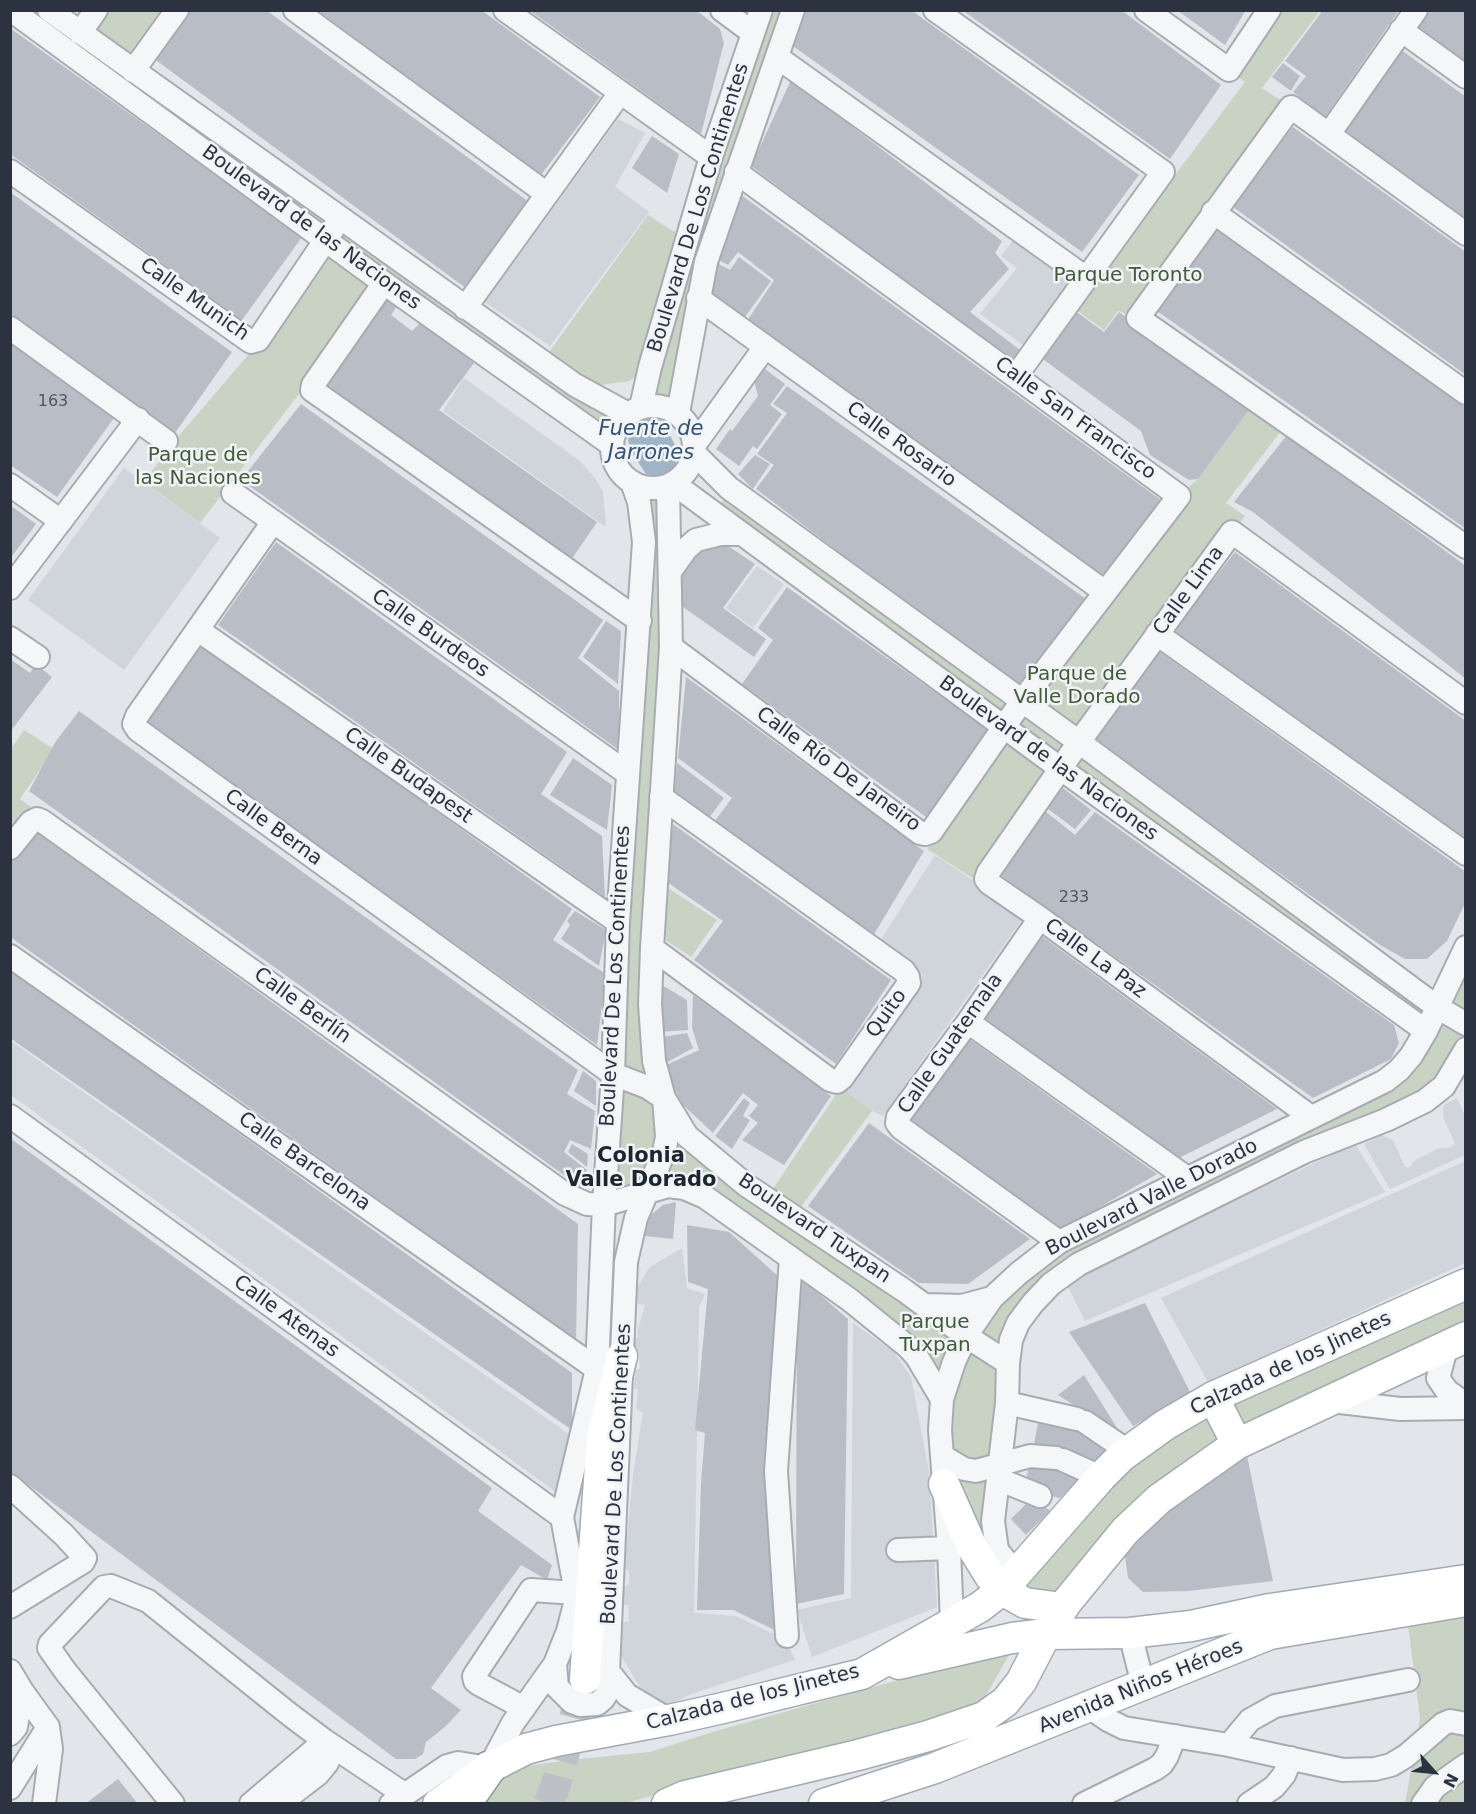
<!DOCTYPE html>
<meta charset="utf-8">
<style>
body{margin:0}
#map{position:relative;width:1476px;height:1814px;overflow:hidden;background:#e2e5e9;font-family:"DejaVu Sans",sans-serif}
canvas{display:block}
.frame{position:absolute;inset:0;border:12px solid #2b3340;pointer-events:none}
.north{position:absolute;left:1404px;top:1742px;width:60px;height:60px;-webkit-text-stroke:4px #f1f4f7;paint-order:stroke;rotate:117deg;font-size:16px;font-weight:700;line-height:24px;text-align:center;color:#2b3340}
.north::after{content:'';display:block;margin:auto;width:21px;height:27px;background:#2b3340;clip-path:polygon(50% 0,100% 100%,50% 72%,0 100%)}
</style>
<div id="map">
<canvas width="1476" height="1814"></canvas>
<div class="frame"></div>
<div class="north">N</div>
</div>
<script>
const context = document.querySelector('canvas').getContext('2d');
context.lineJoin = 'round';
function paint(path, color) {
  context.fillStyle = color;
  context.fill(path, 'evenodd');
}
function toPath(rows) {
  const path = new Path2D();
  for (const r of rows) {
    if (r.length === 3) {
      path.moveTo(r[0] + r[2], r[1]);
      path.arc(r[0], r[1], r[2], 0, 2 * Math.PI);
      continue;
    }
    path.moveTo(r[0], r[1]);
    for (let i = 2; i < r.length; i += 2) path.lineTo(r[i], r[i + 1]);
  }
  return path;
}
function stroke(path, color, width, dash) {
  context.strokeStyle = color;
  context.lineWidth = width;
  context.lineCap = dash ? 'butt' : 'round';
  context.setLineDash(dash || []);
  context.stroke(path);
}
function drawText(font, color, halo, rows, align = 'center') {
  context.font = font + ' "DejaVu Sans",sans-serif';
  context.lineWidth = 5;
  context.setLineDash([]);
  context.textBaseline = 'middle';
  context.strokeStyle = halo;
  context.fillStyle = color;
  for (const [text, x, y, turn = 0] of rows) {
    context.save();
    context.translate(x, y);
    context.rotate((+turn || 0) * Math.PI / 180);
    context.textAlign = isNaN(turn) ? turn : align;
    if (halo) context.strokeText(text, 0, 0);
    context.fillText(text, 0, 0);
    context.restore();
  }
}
paint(toPath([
 [618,119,645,133,615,187,649,212,550,346,483,301,515,261],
 [1020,232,1086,278,1033,352,980,314,1017,268,1001,256],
 [464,378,580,461,595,478,603,492,606,527,443,411],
 [124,468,220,538,124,670,28,600],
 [757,566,784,584,753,628,726,608],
 [935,855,1025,915,883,1116,872,1111,841,1087,923,976,878,944],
 [11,1041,570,1435,560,1495,11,1095],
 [1457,1098,1465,1116,1465,1155,1390,1189,1364,1144,1381,1135,1393,1140,1405,1167,1410,1167,1414,1161,1439,1148,1448,1148,1455,1144,1443,1116,1444,1105],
 [1355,1144,1385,1192,1085,1321,1065,1281],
 [1465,1161,1465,1263,1208,1382,1161,1298],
 [682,1248,687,1288,705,1294,699,1308,694,1613,736,1616,786,1640,795,1660,691,1694,666,1706,641,1689,619,1652,621,1623,629,1621,628,1605,621,1605,622,1587,629,1585,629,1571,624,1569,633,1475,643,1412,636,1409,638,1390,634,1388,635,1370,640,1369,639,1354,629,1352,630,1336,639,1338,637,1333,645,1305,628,1302,650,1267],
 [853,1323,894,1352,911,1377,929,1471,937,1607,812,1657,797,1610,851,1598]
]), '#d0d4db');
paint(toPath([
 [12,11,49,11,80,33,96,11,177,11,134,71,542,362,648,215,687,240,761,11,793,11,705,262,675,408,666,398,654,393,649,368,629,381,592,386,612,405,604,419,607,438,384,283,200,523,144,482,171,445,254,348,326,240],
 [1269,11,1320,11,1262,88,1291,107,1138,318,1118,311,1104,330,1068,304,1163,172,1172,179,1245,82,1229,70],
 [1255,400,1287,423,1226,503,1245,516,1079,743,1432,1003,1421,1027,716,513,729,489,1022,701,1179,496,1198,479],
 [644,492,668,492,650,948,665,1118,647,1183,629,1186,615,1180],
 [24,730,54,749,20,799,31,807,11,835,11,749],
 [1006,732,1056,769,974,879,927,849],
 [662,884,717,920,691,957,661,937],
 [1465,950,1465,1043,1443,1086,1077,1263,1017,1322,998,1462,976,1469,944,1455,956,1363,968,1337,1060,1243,1385,1082],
 [841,1087,872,1111,794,1216,767,1198],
 [680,1127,926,1306,971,1307,941,1396,918,1357,668,1185,659,1169],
 [1465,1287,1465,1334,1236,1440,1068,1596,1015,1595,1118,1461],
 [954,1465,999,1465,996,1549,972,1546],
 [1465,1615,1465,1803,1405,1804,1420,1718,1408,1625],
 [1013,1648,981,1704,626,1803,467,1804,521,1767,569,1760,650,1752,709,1733]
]), '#c8d3c3');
paint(toPath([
 [646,417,655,418,663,422,677,449,676,463,668,474,662,477,646,474,631,451,628,440,632,429]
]), '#9fb4c7');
paint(toPath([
 [188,10,266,10,529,202,467,289,153,58],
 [317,10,481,10,600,97,541,175],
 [529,10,696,10,720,29,724,43,701,134],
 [805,10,911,10,1139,175,1082,252,793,46],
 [962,10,1121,10,1221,85,1170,159],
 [1177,10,1246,10,1225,45],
 [1323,10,1399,10,1325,117,1293,92,1306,76,1285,61],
 [1429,10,1466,10,1466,62,1417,27],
 [10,28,302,237,242,320,10,154],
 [1400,49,1466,97,1466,221,1343,133],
 [1283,63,1300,76,1291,91,1272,77],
 [791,80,1002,241,995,253,1009,269,970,312,1024,353,1016,365,751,166],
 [1293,127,1466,252,1466,375,1233,207],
 [652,136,679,154,667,193,632,168],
 [10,192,232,352,175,433,10,313],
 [737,192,1161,500,1101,579,747,321,774,280,738,252,728,265,715,258],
 [1218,229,1466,408,1466,529,1157,311],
 [739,257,771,281,745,317,703,290,715,262,730,270],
 [388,299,397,306,391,315,412,331,421,322,474,363,439,410,597,522,571,560,322,386],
 [1074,310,1104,332,1119,312,1250,408,1198,479,1189,480,1150,455,1141,431,1040,357],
 [10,343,114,418,57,497,10,465],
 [761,366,785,384,770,405,782,414,757,449,753,446,739,466,716,449,730,429,732,431,758,396,753,376],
 [787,386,1086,599,1022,691,756,489,774,465,757,454,787,413,773,404],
 [301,404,603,620,578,658,619,691,619,750,241,480],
 [1287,435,1466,566,1466,679,1253,512,1234,502],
 [755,455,770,464,753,489,738,474],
 [10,505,36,524,10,559],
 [276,542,567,752,541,794,602,836,605,897,218,625],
 [719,543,728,546,755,564,723,608,766,639,754,657,683,607,679,590,685,567,703,546],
 [1235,552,1466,721,1466,842,1173,632],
 [787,587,988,730,926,817,742,684,773,640,758,628],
 [606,621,621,631,618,684,583,657],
 [202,643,572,909,553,940,606,974,597,1045,143,721],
 [1160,652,1466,872,1466,901,1447,941,1427,959,1405,959,1380,945,1094,741],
 [10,659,30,673,36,664,52,677,10,732],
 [686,677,924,851,873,936,714,822,732,798,678,758],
 [79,711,578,1070,567,1094,595,1111,591,1149,570,1140,564,1152,587,1170,582,1188,29,791,56,741],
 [573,758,612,785,607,830,550,795],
 [677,763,724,798,708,819,674,795],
 [1063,788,1091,810,1075,829,1048,809],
 [1045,811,1075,835,1095,812,1394,1025,1399,1043,1391,1059,1313,1098,998,873],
 [670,822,891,980,836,1064,694,960,723,921,664,880],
 [34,830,578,1224,576,1340,10,937,10,860],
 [575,911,606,930,599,966,561,939,570,925,567,921],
 [1040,935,1277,1109,1179,1158,981,1017],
 [10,969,572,1373,572,1430,10,1038],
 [660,984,687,1000,688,1030,659,1032],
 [693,995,831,1096,784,1165,742,1140,758,1123,749,1116,758,1105,743,1093,713,1133,683,1105,662,1067,699,1050,692,1028],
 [687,1033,693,1048,662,1065,656,1038],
 [965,1036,1157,1174,1060,1230,906,1116],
 [583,1071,596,1081,596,1106,574,1091],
 [744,1098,750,1103,743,1116,750,1120,732,1149,715,1136],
 [869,1123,1030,1239,968,1284,919,1283,808,1206],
 [10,1138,492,1488,478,1511,552,1565,547,1580,521,1565,431,1688,461,1710,446,1726,426,1742,423,1754,415,1759,396,1759,10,1471],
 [572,1144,588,1154,587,1167,568,1152],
 [676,1202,673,1239,645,1236,646,1223,652,1214,663,1205],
 [687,1225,729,1232,779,1277,787,1636,733,1610,697,1610,701,1484,705,1433,695,1430,708,1289,688,1282],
 [797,1275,848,1319,844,1594,796,1604],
 [1145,1303,1191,1394,1133,1426,1069,1332],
 [1084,1375,1122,1436,1060,1498,1047,1495,1043,1505,1050,1511,1026,1535,1011,1519,1034,1496,1025,1488,1030,1459,1059,1452,1034,1444,1039,1417,1081,1410,1058,1395],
 [1247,1456,1273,1581,1189,1591,1143,1592,1128,1578,1125,1556,1146,1528],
 [118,1779,138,1804,85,1804]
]), '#b9bec6');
stroke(toPath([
 [548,1804,556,1785,585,1679]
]), '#bdc1c7', 30, [30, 15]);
const minor = toPath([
 [11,10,384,283,612,445],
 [49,10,575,385,628,414],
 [295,10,547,194],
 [505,10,711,157],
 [722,10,753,33],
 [935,10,1163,172,1016,376],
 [1146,10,1229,70,1269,10],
 [1401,30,1466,77],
 [80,33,96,10],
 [777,57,1086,278],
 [133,71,177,10],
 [1329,134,1416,10],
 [10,171,251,342,258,340,333,229],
 [1213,212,1466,393],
 [1466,234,1291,107,1138,318,1466,547],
 [384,283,313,385,312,390,640,621],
 [698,298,1105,592],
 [465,308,620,93],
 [10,328,166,441],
 [653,447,41],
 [641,407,650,367,711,157,761,10],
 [678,413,706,262,793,10],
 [695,444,765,347],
 [694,453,729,488,1079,742,1437,1007,1466,1024],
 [673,483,1061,769,1426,1031],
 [10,485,61,521],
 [668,486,671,647,652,948,650,1004,654,1061,664,1098,667,1137,664,1152,636,1218,626,1262,608,1671,627,1695,669,1720],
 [233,493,627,773],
 [273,522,137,716,134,724,138,730,613,1074,647,1087,664,1098,687,1136,746,1185,905,1291,966,1336,1008,1363],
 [671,570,686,549,696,540,720,534,740,534],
 [10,588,138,419],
 [198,630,618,922],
 [1157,634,1466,854],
 [10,638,38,657],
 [671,647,920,833,925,834,931,832,1022,701,1179,496,736,172],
 [10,848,31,822,37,819,42,821,565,1194,587,1204,604,1205,668,1186,684,1188,705,1197,850,1300,908,1347,917,1357,942,1399],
 [1040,918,968,1022,898,1117,897,1123,901,1128,1059,1242],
 [652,948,830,1080,837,1082,842,1078,909,983,908,977,904,971,661,797],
 [10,956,597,1369],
 [968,1022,1187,1178],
 [10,1116,562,1517],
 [1311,1117,1040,918,989,883,986,879,988,873,1079,742,1232,532,1466,703],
 [927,1305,962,1306,992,1298],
 [1447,1345,1438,1378,1447,1391,1466,1404],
 [1331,1401,1400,1409,1466,1408],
 [1007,1403,1077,1419],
 [1085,1422,1128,1451],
 [942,1456,964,1469,976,1471,1030,1456,1056,1458],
 [1063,1460,1101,1477],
 [998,1479,1040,1496],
 [10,1486,64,1535,85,1558,83,1562,10,1607],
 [898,1550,949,1548],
 [1020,1572,1005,1560,997,1550,993,1521,1007,1403,1008,1363,1011,1340,1018,1323,1033,1303,1051,1284,1079,1264,1304,1152,1386,1120,1425,1101,1444,1086,1466,1049],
 [952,1623,949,1548,940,1430,942,1399,954,1362,966,1336,992,1298,1019,1273,1059,1242,1385,1081,1399,1070,1411,1056,1426,1031,1466,947],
 [1130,1633,1143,1685],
 [787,1636,776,1471,791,1258],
 [555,1664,557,1687,572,1702,581,1705,597,1704,603,1699,607,1693,608,1671],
 [10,1671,22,1691,48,1727,51,1749,44,1804],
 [1089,1707,1108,1720,1124,1728,1229,1745,1343,1770,1375,1769,1391,1765,1406,1756,1443,1724,1450,1721,1466,1724],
 [524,1708,479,1684,475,1681,474,1676,531,1590,576,1593],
 [10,1734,16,1727,22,1691],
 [1229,1745,1250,1720,1275,1706,1408,1680],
 [10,1788,48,1727],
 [173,1804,66,1672,49,1648,50,1644,104,1587,111,1586,148,1601,289,1714,325,1741,404,1794],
 [251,1804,325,1741],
 [279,1804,318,1774,327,1763,334,1747],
 [391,1804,447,1766,458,1763,489,1768,513,1723,555,1664,568,1631,575,1604,576,1593,562,1517,597,1369,604,1205,613,1074,618,922,644,542,639,502,632,482],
 [1084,1804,1155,1769,1162,1764,1167,1756,1175,1736],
 [1249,1804,1274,1787,1284,1775,1291,1758],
 [1423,1804,1435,1787,1466,1765]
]);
const major = toPath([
 [1213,1397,1237,1444],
 [944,1484,972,1547,990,1576,1002,1590,1025,1603,1062,1608],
 [899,1664,1012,1638,1046,1634,1130,1633,1191,1626,1270,1609,1466,1580],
 [585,1679,602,1437,622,1356],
 [438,1804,489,1768,526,1749,556,1741,669,1720,723,1708,862,1674,980,1607,1002,1590,1101,1477,1122,1456,1165,1425,1213,1397,1466,1284],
 [667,1804,685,1796,858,1755,928,1736,984,1717,1005,1702,1021,1682,1046,1634,1066,1603,1125,1531,1159,1499,1237,1444,1466,1337],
 [824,1804,935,1768,1270,1634,1466,1601]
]);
const highway = toPath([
 [458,1804,473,1791,489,1768]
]);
stroke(minor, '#a7acb3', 26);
stroke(major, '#a2aab4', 33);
stroke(highway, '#8a939f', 36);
stroke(minor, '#f4f6f8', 22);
stroke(major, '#fff', 30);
stroke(highway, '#fff', 33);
drawText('16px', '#4e5662', null, [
 ["163",53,402],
 ["233",1074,898]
]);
drawText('20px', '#2b3340', '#f1f4f7', [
 ["Boulevard De Los Continentes",699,208,-73],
 ["Boulevard de las Naciones",311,228,36],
 ["Calle Munich",194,300,35],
 ["Calle San Francisco",1075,419,36],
 ["Calle Rosario",901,445,36],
 ["Calle Lima",1189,591,-54],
 ["Calle Burdeos",430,634,35],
 ["Boulevard de las Naciones",1048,759,36],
 ["Calle Río De Janeiro",838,770,36],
 ["Calle Budapest",408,776,35],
 ["Calle Berna",273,828,36],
 ["Calle La Paz",1095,959,36],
 ["Boulevard De Los Continentes",616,976,-87],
 ["Calle Berlín",302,1006,36],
 ["Quito",887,1014,-55],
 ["Calle Guatemala",951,1044,-55],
 ["Calle Barcelona",304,1162,35],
 ["Boulevard Valle Dorado",1152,1198,-27],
 ["Boulevard Tuxpan",814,1229,34],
 ["Calle Atenas",286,1317,36],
 ["Calzada de los Jinetes",1291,1364,-25],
 ["Boulevard De Los Continentes",617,1474,-87],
 ["Avenida Niños Héroes",1141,1687,-22],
 ["Calzada de los Jinetes",753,1698,-14]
]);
drawText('20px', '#415b39', '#f1f4f7', [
 ["Parque Toronto",1128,276],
 ["Parque de",198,456],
 ["las Naciones",198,479],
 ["Parque de",1077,675],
 ["Valle Dorado",1077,698],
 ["Parque",935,1323],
 ["Tuxpan",935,1346]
]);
drawText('italic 21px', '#375372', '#f1f4f7', [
 ["Fuente de",651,430],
 ["Jarrones",651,454]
]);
drawText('bold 21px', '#1d2531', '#f1f4f7', [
 ["Colonia",641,1157],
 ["Valle Dorado",641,1181]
]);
</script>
